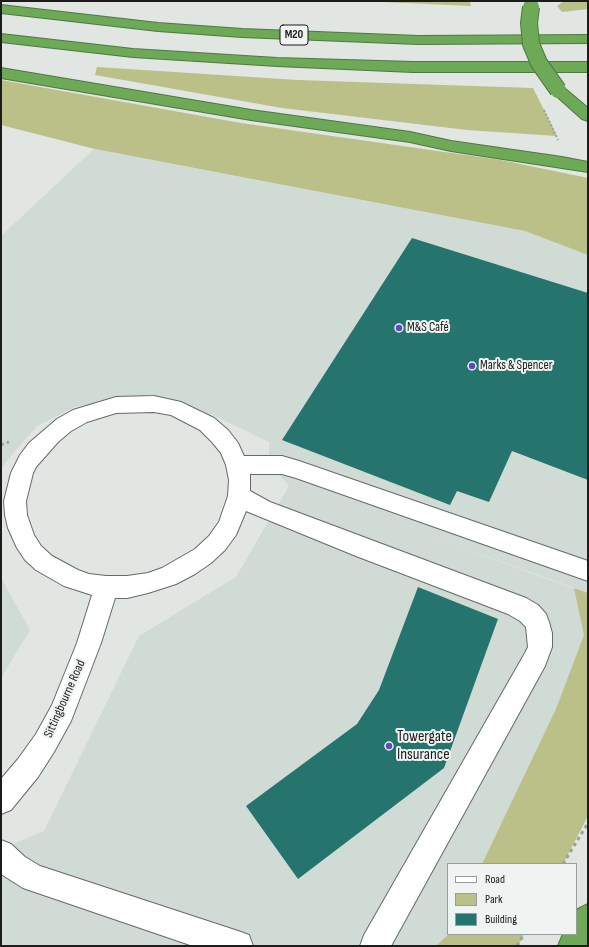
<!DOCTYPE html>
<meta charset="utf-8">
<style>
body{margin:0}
#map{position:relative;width:589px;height:947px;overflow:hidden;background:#e1e6e3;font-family:"Sofia Sans Condensed",sans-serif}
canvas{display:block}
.frame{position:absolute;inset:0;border:2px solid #1b1c1b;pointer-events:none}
.legend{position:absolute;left:447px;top:863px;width:130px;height:72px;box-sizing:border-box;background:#eff3f1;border:1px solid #9a9d9b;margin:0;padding:5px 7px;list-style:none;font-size:12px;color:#1b1c1b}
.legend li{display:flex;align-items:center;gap:8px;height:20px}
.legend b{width:20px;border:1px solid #9a9d9b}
</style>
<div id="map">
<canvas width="589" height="947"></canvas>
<div class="frame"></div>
<ul class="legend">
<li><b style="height:5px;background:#fff"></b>Road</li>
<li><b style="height:11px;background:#bac087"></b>Park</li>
<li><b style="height:11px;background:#25756e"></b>Building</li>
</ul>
</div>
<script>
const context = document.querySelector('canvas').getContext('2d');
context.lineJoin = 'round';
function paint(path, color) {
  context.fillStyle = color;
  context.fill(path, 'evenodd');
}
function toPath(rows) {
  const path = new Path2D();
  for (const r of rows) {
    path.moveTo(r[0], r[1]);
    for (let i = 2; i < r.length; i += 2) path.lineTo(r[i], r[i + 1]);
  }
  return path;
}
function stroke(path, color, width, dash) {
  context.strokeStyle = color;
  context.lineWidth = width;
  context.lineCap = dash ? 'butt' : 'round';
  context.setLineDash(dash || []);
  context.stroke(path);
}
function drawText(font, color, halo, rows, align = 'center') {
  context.font = font + ' "Sofia Sans Condensed",sans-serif';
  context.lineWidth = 4;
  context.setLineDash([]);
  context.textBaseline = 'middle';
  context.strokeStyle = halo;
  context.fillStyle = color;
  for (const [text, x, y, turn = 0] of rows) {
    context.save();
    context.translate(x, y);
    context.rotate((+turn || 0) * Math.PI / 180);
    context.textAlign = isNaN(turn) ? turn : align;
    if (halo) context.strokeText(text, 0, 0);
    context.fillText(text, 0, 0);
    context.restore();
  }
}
paint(toPath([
 [94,149,525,231,588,255,588,593,389,521,588,594,588,717,511,864,448,864,448,934,474,934,467,946,1,946,1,849,44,831,139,636,236,577,289,486,269,464,269,442,213,415,177,405,126,399,75,407,37,426,1,468,1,236],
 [1,578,30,630,1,678]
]), '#cfdbd4');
paint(toPath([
 [360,1,470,1,471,6],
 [564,1,588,1,588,9,562,12,557,6],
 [97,67,298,80,533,88,557,136,467,130,282,108,95,75],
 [1,80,241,123,501,160,588,178,588,255,525,231,95,149,1,125],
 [574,588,588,593,588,816,563,864,482,864,556,709,584,635],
 [449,934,524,934,518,946,436,946]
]), '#bac087');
paint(toPath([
 [412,238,588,293,588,480,512,451,489,502,457,491,450,505,282,440],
 [418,587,498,619,444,768,298,879,246,806,357,724,379,690]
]), '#25756e');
const minor = toPath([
 [154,396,181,402,214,418,228,430,238,443,244,456,282,456,299,461,588,561,588,581,296,478,282,474,250,474,250,491,270,502,526,598,538,605,546,614,549,622,552,633,552,647,545,666,391,946,360,946,364,935,525,653,528,647,526,627,520,621,508,614,356,556,246,511,236,535,225,550,211,563,195,574,176,584,148,593,127,598,115,598,101,643,71,721,54,752,38,777,11,810,1,814,1,779,18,759,36,734,52,705,77,643,92,595,64,586,36,570,25,560,17,548,8,528,5,515,4,501,11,473,20,455,29,443,57,419,73,410,116,397,154,396],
 [154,412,171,415,200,430,212,442,221,453,226,465,229,480,228,496,219,522,209,536,195,549,162,568,148,573,127,576,106,576,89,574,78,570,52,556,41,546,34,535,27,515,26,501,33,473,36,467,58,442,71,431,87,422,116,413,154,412],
 [1,840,11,844,25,857,40,866,238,931,249,935,253,946,193,946,23,888,1,874,1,840]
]);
const highway = toPath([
 [1,5,158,23,242,29,418,36,588,35,588,43,418,44,242,37,158,31,1,13,1,5],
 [1,34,133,49,277,58,413,62,588,62,588,72,413,72,277,66,133,57,1,42,1,34],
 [1,68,251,110,410,132,451,141,562,157,588,162,588,172,451,151,410,142,251,120,1,78,1,68],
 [558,85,563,87,588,108,588,121,582,119,553,93,550,90,553,87,558,85],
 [588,904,588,946,558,946,563,934,576,934,576,911,578,909,588,904]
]);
stroke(minor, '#666a68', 2);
stroke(highway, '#507841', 2);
stroke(toPath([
 [544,110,558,140]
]), '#9ca09d', 2, [2, 2]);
stroke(toPath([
 [1,445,9,442]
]), '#9ca09d', 2.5, [3, 3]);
stroke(toPath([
 [563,864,588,823],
 [517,946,524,934]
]), '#9ca09d', 3, [3.5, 3.5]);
paint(minor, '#fff');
paint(highway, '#6da956');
const highwayBridge = toPath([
 [531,7,529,23,531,44,539,63,558,90]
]);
stroke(highwayBridge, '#507841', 18, []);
stroke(highwayBridge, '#6da956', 16);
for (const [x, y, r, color] of [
 [399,328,4,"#6048c1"],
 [472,366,4,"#6048c1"],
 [389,746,4,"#6048c1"]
]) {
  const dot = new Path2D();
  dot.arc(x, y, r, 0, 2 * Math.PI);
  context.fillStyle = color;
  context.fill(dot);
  stroke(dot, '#eff3f1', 1.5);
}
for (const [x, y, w] of [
 [294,35,28]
]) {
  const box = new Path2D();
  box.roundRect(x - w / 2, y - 10, w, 20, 3);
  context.fillStyle = '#eff3f1';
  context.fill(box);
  stroke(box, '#1b1c1b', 1);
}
drawText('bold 12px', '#1b1c1b', null, [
 ["M20",294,35]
]);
drawText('13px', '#1b1c1b', '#eff3f1', [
 ["M&S Café",407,328],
 ["Marks & Spencer",480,366]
], 'left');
drawText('13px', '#1b1c1b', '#eff3f1', [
 ["Sittingbourne Road",65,699,-66]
]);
drawText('16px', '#1b1c1b', '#eff3f1', [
 ["Towergate",397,737],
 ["Insurance",397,755]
], 'left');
</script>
